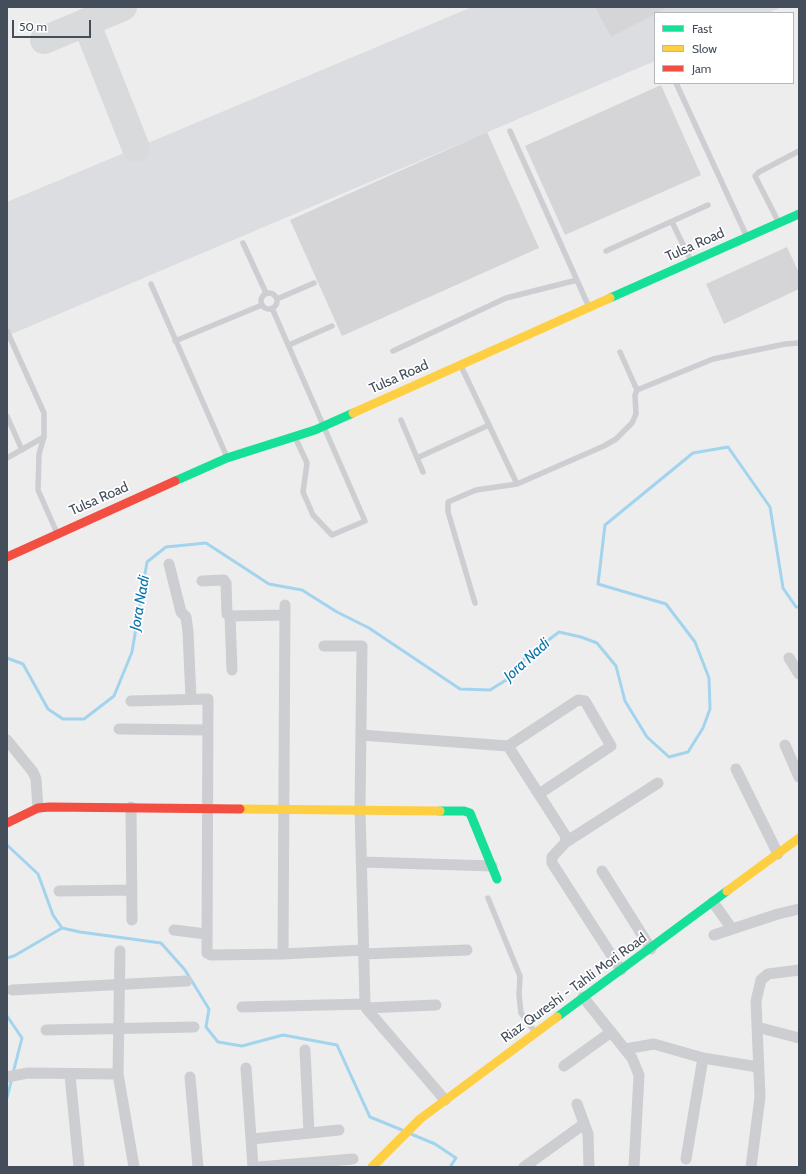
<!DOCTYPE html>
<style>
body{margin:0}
#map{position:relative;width:806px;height:1174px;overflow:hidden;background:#eeeded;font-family:Cabin,sans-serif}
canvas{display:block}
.frame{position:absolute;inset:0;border:8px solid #444d5a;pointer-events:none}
.legend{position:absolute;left:654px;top:12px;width:140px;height:72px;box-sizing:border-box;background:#fff;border:1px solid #b4b8bd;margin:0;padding:5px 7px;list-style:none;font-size:12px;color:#444d5a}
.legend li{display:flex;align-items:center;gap:8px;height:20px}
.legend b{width:20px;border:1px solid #b4b8bd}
.scale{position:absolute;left:12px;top:20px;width:79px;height:18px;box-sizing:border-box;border:2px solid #444d5a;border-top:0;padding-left:5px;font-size:12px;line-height:14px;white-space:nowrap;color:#444d5a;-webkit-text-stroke:3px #fff;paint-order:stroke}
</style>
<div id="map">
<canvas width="806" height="1174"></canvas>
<div class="frame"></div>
<ul class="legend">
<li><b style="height:5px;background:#16e098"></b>Fast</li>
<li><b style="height:5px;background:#ffcf43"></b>Slow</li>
<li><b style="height:5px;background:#f24e42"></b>Jam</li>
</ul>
<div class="scale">50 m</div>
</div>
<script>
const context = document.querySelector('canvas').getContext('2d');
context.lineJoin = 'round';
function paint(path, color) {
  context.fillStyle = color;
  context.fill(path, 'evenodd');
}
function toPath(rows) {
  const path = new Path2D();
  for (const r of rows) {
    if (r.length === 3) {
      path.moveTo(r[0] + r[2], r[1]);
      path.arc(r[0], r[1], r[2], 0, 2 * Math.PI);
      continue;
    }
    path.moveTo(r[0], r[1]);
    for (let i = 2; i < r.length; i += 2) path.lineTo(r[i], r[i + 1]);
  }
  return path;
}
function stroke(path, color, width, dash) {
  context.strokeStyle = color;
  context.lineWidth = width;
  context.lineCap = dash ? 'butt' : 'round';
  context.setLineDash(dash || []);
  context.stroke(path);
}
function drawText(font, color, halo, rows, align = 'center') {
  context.font = font + ' Cabin,sans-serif';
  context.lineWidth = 3.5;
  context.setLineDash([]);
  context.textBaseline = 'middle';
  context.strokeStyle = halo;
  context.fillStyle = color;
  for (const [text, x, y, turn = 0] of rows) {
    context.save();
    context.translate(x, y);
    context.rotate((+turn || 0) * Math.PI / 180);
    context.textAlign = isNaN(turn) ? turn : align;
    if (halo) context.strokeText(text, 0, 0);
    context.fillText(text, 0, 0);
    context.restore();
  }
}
paint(toPath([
 [472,7,782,7,768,13,655,13,655,61,7,336,7,202]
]), '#dbdde0');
stroke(toPath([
 [7,658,23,664,48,709,63,719,84,719,114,696,132,652,147,562,166,547,206,543,269,584,302,590,337,612,369,628,460,689,490,690,511,677,526,657,559,632,581,637,597,643,616,666,625,701,647,737,669,757,688,752,703,728,710,709,709,678,695,642,666,604,598,584,605,525,693,453,728,447,770,507,783,588,796,607,799,607],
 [7,845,38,874,53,915,62,928,80,932,161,943,185,970,209,1009,206,1027,218,1042,242,1046,283,1035,337,1045,370,1117,402,1130],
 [7,958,14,956,62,928],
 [7,1016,22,1038,13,1073],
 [7,1098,12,1078],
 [411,1134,435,1144,456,1158,450,1167]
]), '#a2d4ee', 3);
stroke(toPath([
 [86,22,136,148],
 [44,40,123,7]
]), '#d9dadb', 28);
paint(toPath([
 [595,7,668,7,611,37],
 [661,85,701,175,565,235,525,146],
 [487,132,539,248,342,336,290,220],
 [787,247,799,273,799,289,724,324,706,284]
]), '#d5d5d7');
stroke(toPath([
 [676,83,747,237],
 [510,131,589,307],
 [672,222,691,261],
 [779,223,755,176,759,172,799,151],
 [243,243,266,293],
 [606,251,708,205],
 [151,284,227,457],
 [269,301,8],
 [277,299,314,283],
 [272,308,365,521,332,535,313,515,303,492,307,463,295,437],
 [7,331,44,413,44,437,39,454,38,490,57,533],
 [175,341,262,305],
 [289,345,332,326],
 [393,351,506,298,577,280],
 [620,352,637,390],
 [461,366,517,484],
 [7,416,22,450],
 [401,420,423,472],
 [7,458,44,437],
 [417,458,489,425],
 [475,603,448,512,448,502,476,490,517,484,604,446,616,439,632,423,636,414,635,395,637,390,713,359,785,344,799,343],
 [488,898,520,976,519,995,521,1013,535,1032]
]), '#ccced1', 5.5);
stroke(toPath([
 [169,564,181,612,186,617,188,632,191,699],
 [202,581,224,580,226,583,227,614,230,616,232,670],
 [230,616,285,615],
 [324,646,362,646,360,809,365,1004,366,1008,445,1100],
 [789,658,799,674],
 [131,701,208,699,207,953,211,955,283,954,363,950],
 [119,729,208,730],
 [361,735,508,746,565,835,566,842,552,857,552,863,621,970],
 [7,740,33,772,36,779,38,808],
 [785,745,799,777],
 [508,746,578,700,585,701,611,746,539,794],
 [736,769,778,854],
 [131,807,132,920],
 [566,842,658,783],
 [362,862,492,866],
 [602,871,651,949],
 [59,891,132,890],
 [713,902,732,929],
 [174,930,206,934],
 [714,935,778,914,799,909],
 [120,951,118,1074,134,1167],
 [283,954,285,605],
 [363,954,467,950],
 [12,990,187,981],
 [583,997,632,1058,639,1075,634,1167],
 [242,1007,365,1004],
 [366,1008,436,1005],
 [757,1027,799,1038],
 [46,1030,194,1027],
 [625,1049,654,1044,703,1058,758,1067],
 [305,1050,309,1133],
 [564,1066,611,1032],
 [246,1068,253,1167],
 [70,1075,79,1167],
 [7,1077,28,1073,118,1074],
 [190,1077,198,1167],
 [577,1104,588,1134,589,1167],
 [252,1139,339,1130],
 [686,1159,703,1058],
 [259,1167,353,1159],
 [524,1167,584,1124],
 [751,1167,760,1097,756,1001,761,980,768,974,799,970]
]), '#ccced1', 11);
stroke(toPath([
 [610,298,799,214],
 [175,481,227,458,315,430,353,413],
 [440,811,464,811,470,813,497,879],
 [557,1017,727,891]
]), '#16e098', 9);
stroke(toPath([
 [353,413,610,298],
 [240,809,440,811],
 [727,891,799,838],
 [372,1167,420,1119,557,1017]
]), '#ffcf43', 9);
stroke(toPath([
 [7,557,175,481],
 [7,823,38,808,50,807,240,809]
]), '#f24e42', 9);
drawText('14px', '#444d5a', '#fff', [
 ["Tulsa Road",695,245,-24],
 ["Tulsa Road",399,377,-24],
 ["Tulsa Road",99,499,-24],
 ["Riaz Qureshi - Tahli Mori Road",574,988,-36]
]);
drawText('italic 15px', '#0773ab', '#fff', [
 ["Jora Nadi",140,603,-80],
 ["Jora Nadi",527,660,-42]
]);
</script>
